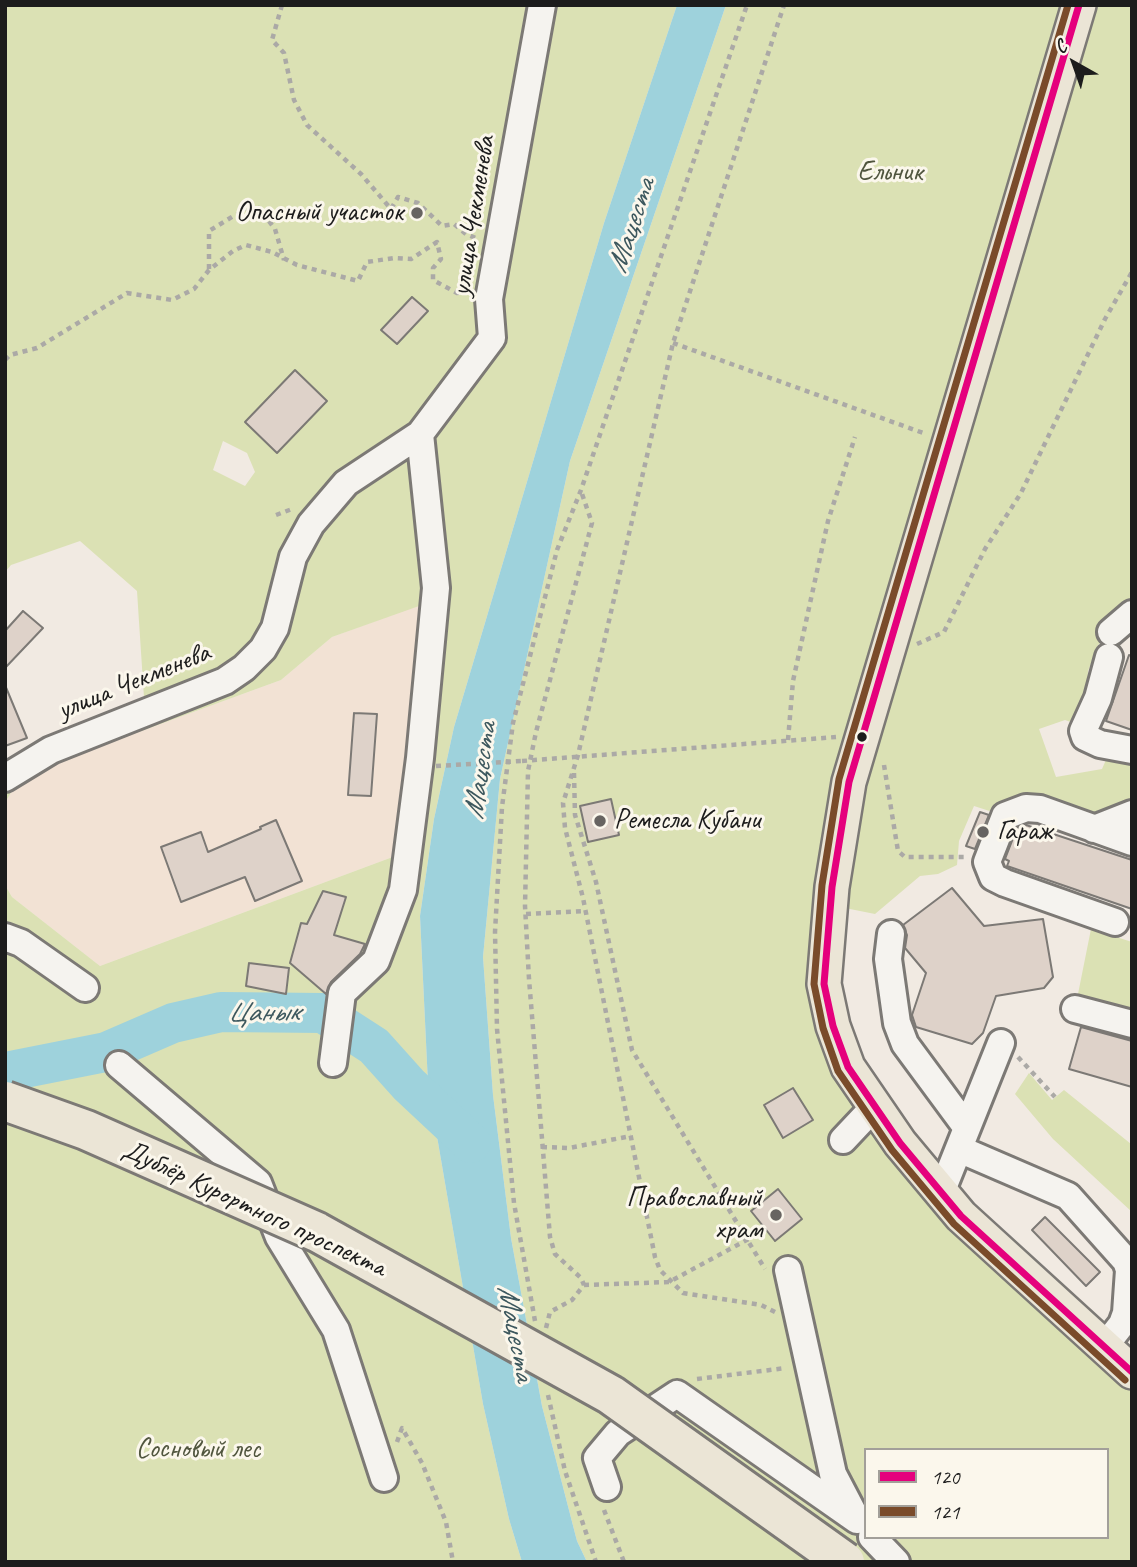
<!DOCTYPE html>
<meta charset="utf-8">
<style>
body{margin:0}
#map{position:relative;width:1137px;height:1567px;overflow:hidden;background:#f1eae2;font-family:Caveat,sans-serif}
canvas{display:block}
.frame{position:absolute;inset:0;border:7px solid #1c1c1c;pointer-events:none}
.legend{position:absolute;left:864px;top:1448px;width:245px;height:91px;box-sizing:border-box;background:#fbf7ec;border:2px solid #a29f99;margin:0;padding:9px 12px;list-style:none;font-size:21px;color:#1c1c1c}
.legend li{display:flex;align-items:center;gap:14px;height:35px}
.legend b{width:35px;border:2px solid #a29f99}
.north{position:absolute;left:1039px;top:28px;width:70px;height:70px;-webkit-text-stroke:5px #fbf7ec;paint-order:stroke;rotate:320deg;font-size:19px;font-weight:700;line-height:28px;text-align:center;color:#1c1c1c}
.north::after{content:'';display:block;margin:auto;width:24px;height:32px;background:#1c1c1c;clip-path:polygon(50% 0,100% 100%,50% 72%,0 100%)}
</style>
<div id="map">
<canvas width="1137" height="1567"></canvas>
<div class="frame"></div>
<ul class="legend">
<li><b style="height:9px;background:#e5007d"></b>120</li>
<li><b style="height:9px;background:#7a4b2a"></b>121</li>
</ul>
<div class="north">С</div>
</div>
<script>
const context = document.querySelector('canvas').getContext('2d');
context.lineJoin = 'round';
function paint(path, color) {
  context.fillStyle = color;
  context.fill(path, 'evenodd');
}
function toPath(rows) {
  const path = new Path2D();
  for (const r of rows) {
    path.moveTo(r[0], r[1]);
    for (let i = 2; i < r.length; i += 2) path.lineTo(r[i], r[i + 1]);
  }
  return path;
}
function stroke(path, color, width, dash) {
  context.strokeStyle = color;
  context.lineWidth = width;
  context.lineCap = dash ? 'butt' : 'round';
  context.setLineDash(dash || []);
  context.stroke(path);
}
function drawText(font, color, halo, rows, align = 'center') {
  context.font = font + ' Caveat,sans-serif';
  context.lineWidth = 6;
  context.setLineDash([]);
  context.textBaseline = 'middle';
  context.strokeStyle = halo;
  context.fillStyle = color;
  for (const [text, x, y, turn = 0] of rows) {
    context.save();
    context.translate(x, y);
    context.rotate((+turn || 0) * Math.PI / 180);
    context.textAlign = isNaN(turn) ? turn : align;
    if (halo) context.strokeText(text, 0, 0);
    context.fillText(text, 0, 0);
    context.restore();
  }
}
paint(toPath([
 [419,605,398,855,100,966,12,897,5,885,5,803,21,775,281,680,332,637]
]), '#f2e2d4');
paint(toPath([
 [5,5,677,5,604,223,454,727,434,819,420,916,428,1084,483,1404,509,1519,522,1562,5,1562,5,885,12,897,100,966,398,855,419,606,332,637,281,680,21,775,5,803,5,778,145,713,137,591,80,541,11,565,5,572],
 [223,441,247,453,255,472,245,486,213,470],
 [726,5,1132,5,1132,614,1098,645,1088,671,1085,727,1065,720,1039,729,1056,777,1102,769,1112,746,1132,763,1132,842,1112,821,1057,800,1040,809,1005,816,974,806,959,841,957,865,938,874,920,876,875,914,830,905,824,984,875,1106,1132,1372,1132,1562,587,1562,577,1541,542,1406,511,1238,493,1095,483,957,500,779,570,461],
 [866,1450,1107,1450,1107,1537,866,1537],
 [1091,929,1132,942,1132,1024,1075,1009],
 [1029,1073,1052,1100,1064,1090,1131,1144,1132,1212,1053,1139,1015,1094]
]), '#dbe1b4');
paint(toPath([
 [677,5,726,5,570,461,500,779,483,957,493,1095,511,1238,542,1406,577,1541,587,1562,522,1562,509,1519,483,1404,428,1084,420,916,434,819,454,727,604,223]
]), '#9ed2dc');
stroke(toPath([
 [5,1072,106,1052,173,1023,221,1012,323,1013,374,1046,409,1085,471,1143]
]), '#9ed2dc', 40);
const building = toPath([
 [412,297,428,311,397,344,381,330,412,297],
 [295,370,327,401,277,453,245,422,295,370],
 [23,611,43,628,5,668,5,631,23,611],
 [1129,655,1132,656,1132,730,1106,721,1129,655],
 [5,685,27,738,5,746,5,685],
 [354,713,377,714,371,796,348,795,354,713],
 [611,799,619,835,588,842,580,806,611,799],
 [980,812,989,815,975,849,966,846,980,812],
 [276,820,302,881,255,901,245,877,181,902,161,847,201,832,208,852,261,829,260,827,276,820],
 [1026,825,1132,860,1132,909,1007,866,1009,861,1005,859,1017,828,1026,825],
 [952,888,984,926,1043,919,1053,977,1044,988,996,996,983,1033,972,1044,916,1027,912,1015,926,973,905,948,907,935,903,925,952,888],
 [323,891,346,897,334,935,365,944,360,954,331,982,326,994,290,963,301,923,307,924,323,891],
 [249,963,289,968,286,994,246,986,249,963],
 [1081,1027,1132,1041,1132,1087,1069,1069,1081,1027],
 [793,1088,813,1120,783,1138,764,1105,793,1088],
 [778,1189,802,1219,775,1241,751,1211,778,1189],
 [1045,1217,1100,1272,1086,1286,1032,1230,1045,1217]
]);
paint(building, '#ded2c9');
stroke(building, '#7c7975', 2);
const minor = toPath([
 [1111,632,1132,614],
 [1109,657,1098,698,1083,731,1085,737,1100,744,1132,750],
 [5,778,51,750,225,681,244,668,263,649,275,628,293,557,311,524,346,483,420,434,492,338,489,299,542,5],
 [1094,829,1132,814],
 [1115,922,1005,883,993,877,987,862,1005,816,1026,808,1040,809,1132,842],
 [891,934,888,959,897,1023,905,1044,967,1128,941,1193],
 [5,937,21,943,85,988],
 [1075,1009,1132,1024],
 [333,1063,342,993,376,961,403,890,420,758,436,588,420,434],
 [119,1065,258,1183,279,1237,336,1330,384,1478],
 [967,1128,1001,1043],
 [843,1140,875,1106],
 [959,1149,1068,1196,1126,1261,1129,1270,1126,1313,1122,1324,1104,1347],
 [788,1270,833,1474,856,1518],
 [607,1487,597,1458,618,1433,677,1394,857,1520],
 [872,1537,896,1562]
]);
const major = toPath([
 [1079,5,849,782,832,887,824,984,833,1026,848,1067,900,1143,961,1216,1132,1372]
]);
stroke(minor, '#7c7975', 32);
stroke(major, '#7c7975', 38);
stroke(toPath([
 [282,5,272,40,284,53,294,100,307,125,361,174,391,209,398,197,418,203,442,226,454,224,466,234,478,239],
 [209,269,209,231,235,215,259,208,275,229,284,260],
 [673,343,926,434],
 [5,360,10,355,37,348,127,293,172,300,194,289,209,270,233,251,246,245,272,252,297,265,358,281,367,262,394,258,411,259,437,242,441,259,433,268,433,280,457,293,469,292],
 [276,515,292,509],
 [917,644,944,632,985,549,1021,493,1105,319,1132,272],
 [788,740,793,681,828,521,855,437],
 [522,761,836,737],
 [884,765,898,851,905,857,967,857],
 [574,773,575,815,596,882,632,1050,765,1269],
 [526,914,585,911],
 [1018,1057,1055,1097],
 [542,1147,569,1148,631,1136],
 [584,1285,669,1282,756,1235],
 [775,1312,761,1305,683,1293,660,1270,655,1257,583,898,565,828,563,803,578,755,673,343,784,5],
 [535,1321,514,1203,497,1029,495,932,502,807,513,723,557,550,581,490,747,5],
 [546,1328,550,1312,572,1300,584,1285,581,1278,555,1254,550,1237,529,979,525,906,528,771,536,732,592,523,581,491],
 [697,1379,786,1368],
 [548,1395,565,1471,596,1562],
 [397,1442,402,1428,422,1463,446,1522,453,1562],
 [604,1510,624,1562]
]), '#aba9a6', 4.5, [5, 5]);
stroke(minor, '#f5f3ef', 26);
stroke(major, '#ebe5d6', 33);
const highwayBridge = toPath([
 [5,1101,86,1130,317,1232,611,1395,845,1562]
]);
stroke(highwayBridge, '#7c7975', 44, []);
stroke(toPath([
 [436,766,522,761]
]), '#aba9a6', 4.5, [5, 5]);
stroke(highwayBridge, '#ebe5d6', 38);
stroke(toPath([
 [1079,5,849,782,832,887,824,984,833,1026,848,1067,900,1143,961,1216,1132,1372]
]), '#e5007d', 7);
stroke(toPath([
 [1068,5,839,779,822,885,814,984,823,1028,838,1071,892,1150,954,1224,1125,1380]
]), '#7a4b2a', 7);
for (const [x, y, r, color] of [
 [417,213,7,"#676461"],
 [862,737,6,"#1c1c1c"],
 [600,821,7,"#676461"],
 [983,832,7,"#676461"],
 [776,1215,7,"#676461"]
]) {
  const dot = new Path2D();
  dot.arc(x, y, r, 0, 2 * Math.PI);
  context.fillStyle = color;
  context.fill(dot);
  stroke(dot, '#fbf7ec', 2.5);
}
drawText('28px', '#50553e', '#fbf7ec', [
 ["Ельник",890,173],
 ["Сосновый лес",198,1450]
]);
drawText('28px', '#1c1c1c', '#fbf7ec', [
 ["Опасный участок",403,213],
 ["Ремесла Кубани",614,821,"left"],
 ["Гараж",997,832,"left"],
 ["Православный",762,1199],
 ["храм",762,1231]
], 'right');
drawText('28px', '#1c1c1c', '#fbf7ec', [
 ["улица Чекменева",474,216,-81],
 ["улица Чекменева",134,682,-22],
 ["Дублёр Курортного проспекта",254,1209,25]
]);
drawText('italic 30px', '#3d585e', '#fbf7ec', [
 ["Мацеста",632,226,-72],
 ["Мацеста",481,771,-82],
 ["Цанык",263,1013,-1],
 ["Мацеста",515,1333,79]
]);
</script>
